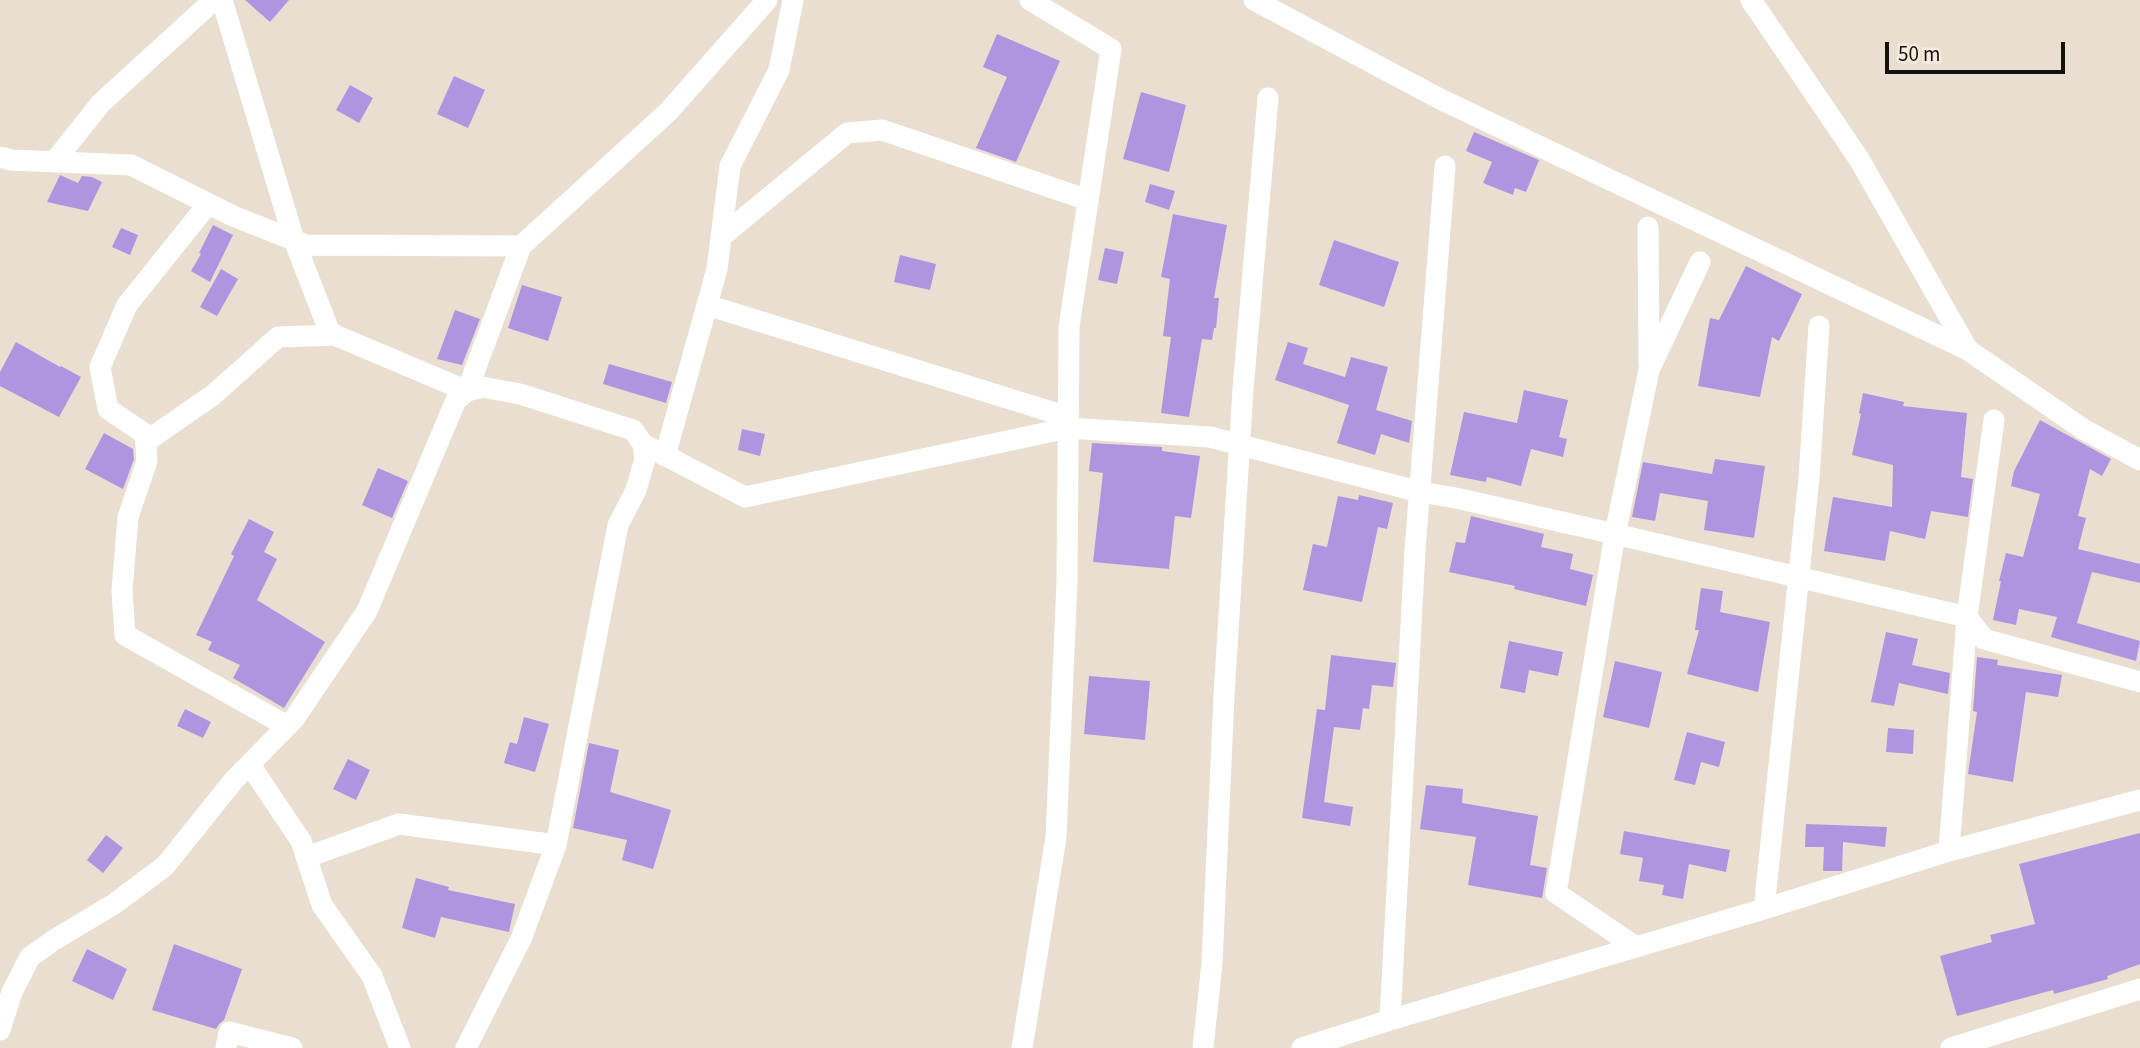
<!DOCTYPE html>
<style>
body{margin:0}
#map{position:relative;width:2140px;height:1048px;overflow:hidden;background:#e9ded0;font-family:"Source Sans 3",sans-serif}
canvas{display:block}
.scale{position:absolute;left:1885px;top:42px;width:180px;height:32px;box-sizing:border-box;border:4px solid #14110c;border-top:0;padding-left:9px;font-size:21px;line-height:24px;white-space:nowrap;color:#14110c;-webkit-text-stroke:5px #f6ebdd;paint-order:stroke}
</style>
<div id="map">
<canvas width="2140" height="1048"></canvas>
<div class="scale">50 m</div>
</div>
<script>
const context = document.querySelector('canvas').getContext('2d');
context.lineJoin = 'round';
function paint(path, color) {
  context.fillStyle = color;
  context.fill(path, 'evenodd');
}
function toPath(rows) {
  const path = new Path2D();
  for (const r of rows) {
    path.moveTo(r[0], r[1]);
    for (let i = 2; i < r.length; i += 2) path.lineTo(r[i], r[i + 1]);
  }
  return path;
}
function stroke(path, color, width, dash) {
  context.strokeStyle = color;
  context.lineWidth = width;
  context.lineCap = dash ? 'butt' : 'round';
  context.setLineDash(dash || []);
  context.stroke(path);
}
paint(toPath([
 [245,0,289,0,270,22],
 [997,34,1060,61,1016,162,976,148,1007,77,983,67],
 [454,76,485,90,468,128,437,114],
 [350,85,373,98,359,123,336,110],
 [1141,92,1186,105,1169,172,1123,159],
 [1474,132,1539,160,1526,192,1515,188,1513,195,1483,183,1492,162,1466,151],
 [60,175,78,183,82,176,92,177,102,182,88,211,47,202],
 [1150,184,1175,191,1169,210,1145,202],
 [1173,214,1227,225,1214,298,1219,298,1216,328,1214,328,1212,340,1202,339,1189,417,1161,413,1171,337,1163,336,1170,279,1161,277],
 [213,225,233,235,210,282,191,271,201,254,199,253],
 [121,228,138,235,130,255,112,247],
 [1334,240,1399,262,1384,307,1319,285],
 [1105,248,1124,252,1117,284,1098,280],
 [900,255,936,264,930,290,894,282],
 [1746,266,1802,294,1779,341,1772,337,1760,397,1698,386,1710,318,1719,320],
 [221,269,238,279,217,316,200,307],
 [522,285,562,297,548,341,508,328],
 [455,310,480,319,462,365,437,359],
 [16,342,60,367,61,366,81,377,59,417,0,386,0,372],
 [1288,342,1308,348,1303,364,1345,377,1351,357,1388,367,1376,410,1412,421,1409,443,1381,434,1375,455,1337,443,1349,405,1275,380],
 [609,364,672,382,666,403,603,384],
 [1524,390,1568,400,1559,437,1567,439,1563,457,1531,449,1521,486,1487,477,1486,482,1450,475,1464,412,1517,423],
 [1863,393,1904,402,1903,406,1967,413,1961,477,1973,479,1968,517,1931,511,1925,539,1890,531,1885,561,1824,551,1833,497,1892,507,1893,465,1852,455,1861,414,1859,413],
 [2040,420,2111,459,2102,476,2090,469,2078,516,2086,518,2078,549,2140,564,2140,583,2092,572,2077,623,2140,641,2136,661,2051,637,2057,617,2019,609,2016,625,1993,620,2001,581,1999,581,2006,553,2023,557,2040,494,2011,486,2014,471],
 [742,429,765,434,760,456,738,450],
 [104,433,133,449,134,459,123,489,85,469],
 [1092,443,1162,447,1162,451,1200,456,1191,518,1175,516,1169,569,1093,562,1103,473,1089,471],
 [1715,459,1765,466,1754,538,1704,530,1708,501,1660,493,1655,521,1632,517,1643,462,1712,474],
 [378,468,408,481,392,518,362,505],
 [1359,495,1393,503,1387,529,1378,527,1362,602,1303,590,1313,544,1327,547,1338,496,1358,500],
 [1471,516,1544,534,1541,547,1573,554,1570,569,1593,575,1586,606,1514,589,1515,586,1449,572,1456,542,1465,543],
 [249,519,274,532,264,552,277,559,257,600,325,642,284,708,233,678,240,665,208,650,212,642,196,635,234,556,231,554],
 [1701,588,1723,591,1720,612,1770,622,1758,692,1687,674,1699,630,1695,630],
 [1886,632,1918,639,1912,665,1950,673,1948,694,1899,683,1894,706,1871,702],
 [1509,641,1563,652,1558,676,1529,670,1525,693,1500,688],
 [1331,655,1396,663,1393,687,1372,685,1369,709,1363,708,1360,730,1334,727,1324,802,1353,807,1350,826,1302,818,1317,709,1325,710],
 [1977,657,1998,660,1997,665,2062,675,2058,697,2026,692,2013,782,1968,774,1977,712,1973,711],
 [1615,661,1662,672,1649,728,1603,717],
 [1089,676,1150,681,1145,740,1084,734],
 [185,709,211,722,203,738,177,726],
 [524,717,549,724,535,772,504,763,510,742,517,744],
 [1888,728,1914,730,1913,754,1886,752],
 [1687,732,1725,742,1719,767,1701,762,1695,785,1674,780],
 [589,743,619,750,610,792,671,810,653,869,622,860,627,840,573,828],
 [348,759,370,770,356,800,333,789],
 [1426,785,1463,789,1462,803,1538,816,1530,865,1547,868,1542,898,1468,885,1476,837,1420,829],
 [1806,824,1887,827,1885,847,1843,842,1842,871,1823,871,1824,847,1805,847],
 [1624,831,1730,850,1726,872,1689,864,1683,899,1662,895,1664,885,1639,881,1643,858,1620,854],
 [2140,833,2140,964,2107,976,2108,979,2054,994,2053,990,1957,1016,1940,956,1992,942,1990,935,2035,924,2019,864],
 [106,835,123,848,103,873,87,860],
 [416,878,449,887,448,890,515,904,509,932,441,917,435,938,402,928],
 [174,944,242,969,224,1020,219,1024,216,1029,152,1010],
 [87,949,127,969,113,1000,72,981]
]), '#af95df');
stroke(toPath([
 [222,0,294,240,330,333,467,391,521,246],
 [1254,0,1440,99,1968,350,2083,429,2140,460],
 [1751,0,1859,159,1968,350],
 [0,157,11,160,131,165,233,216,306,245,521,246,668,112,767,0],
 [54,162,101,103,214,0],
 [208,204,127,305,100,367,108,409,151,438,213,395,278,337,336,335],
 [1648,227,1649,365],
 [721,237,847,133,882,130,1088,200],
 [707,305,1068,417],
 [145,434,147,461,128,517,122,591,125,635,287,726],
 [643,444,745,497,1068,428,1210,437,1420,492,1456,498,1615,534,1967,617,1984,639,2140,682],
 [665,456,717,269,730,166,779,70,793,0],
 [250,765,301,841,322,905,372,976,400,1048],
 [1949,851,1967,617,1994,420],
 [307,857,399,824,556,845],
 [1764,909,1809,478,1819,326],
 [1636,947,1556,893,1615,534,1649,370,1700,262],
 [1390,1020,1415,550,1445,166],
 [0,1030,12,992,30,957,54,940,114,904,165,866,234,780,294,719,367,611,456,400,467,391,482,387,520,394,633,430,643,444,645,459,636,490,618,525,556,845,521,939,466,1048],
 [226,1048,229,1032,292,1048],
 [1022,1048,1056,837,1067,582,1069,327,1111,49,1030,0],
 [1203,1048,1212,963,1224,696,1243,389,1268,98],
 [1302,1048,1390,1020,1764,909,1949,851,2140,800],
 [1951,1048,2140,989]
]), '#fff', 21);
</script>
